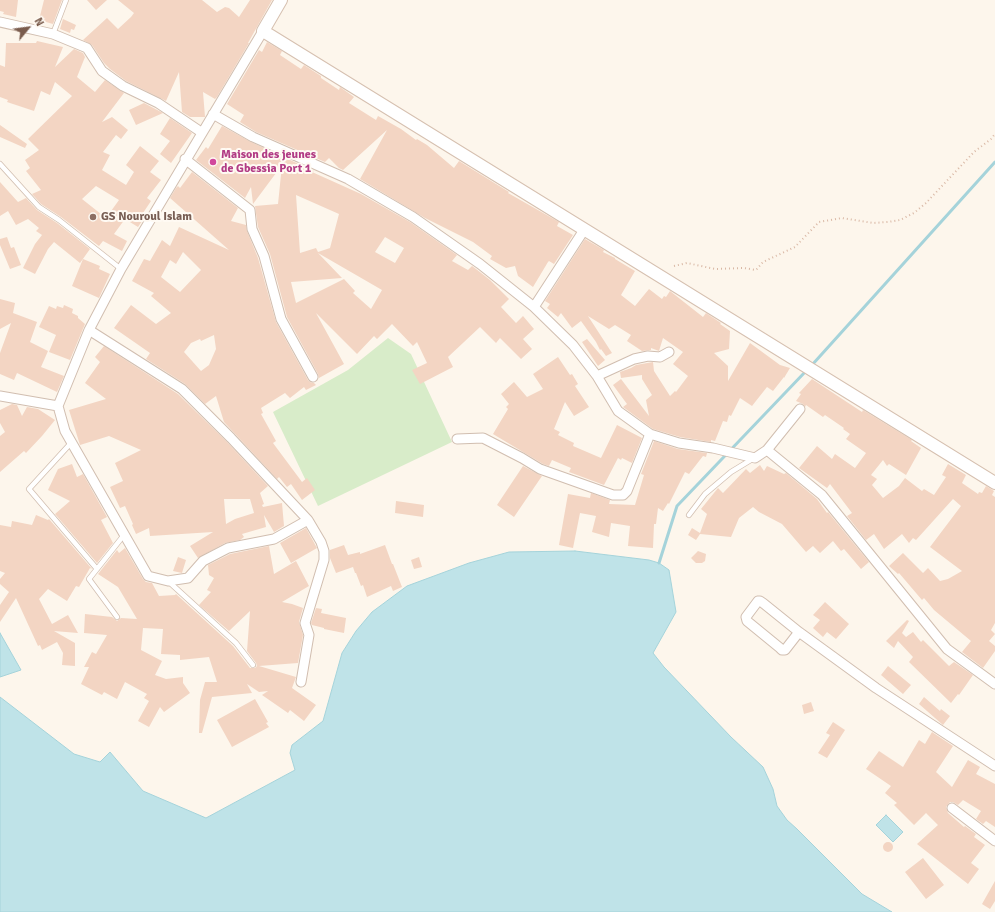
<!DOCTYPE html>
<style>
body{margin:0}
#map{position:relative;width:995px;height:912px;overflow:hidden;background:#fdf6ec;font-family:Signika,sans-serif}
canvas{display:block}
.north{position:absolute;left:8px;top:8px;width:40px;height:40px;-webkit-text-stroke:3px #fffaf3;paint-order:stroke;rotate:61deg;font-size:11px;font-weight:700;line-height:16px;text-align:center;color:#7a5c4d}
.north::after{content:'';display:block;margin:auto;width:14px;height:18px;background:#7a5c4d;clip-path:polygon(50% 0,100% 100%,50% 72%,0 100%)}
</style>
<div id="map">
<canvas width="995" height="912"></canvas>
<div class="north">N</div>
</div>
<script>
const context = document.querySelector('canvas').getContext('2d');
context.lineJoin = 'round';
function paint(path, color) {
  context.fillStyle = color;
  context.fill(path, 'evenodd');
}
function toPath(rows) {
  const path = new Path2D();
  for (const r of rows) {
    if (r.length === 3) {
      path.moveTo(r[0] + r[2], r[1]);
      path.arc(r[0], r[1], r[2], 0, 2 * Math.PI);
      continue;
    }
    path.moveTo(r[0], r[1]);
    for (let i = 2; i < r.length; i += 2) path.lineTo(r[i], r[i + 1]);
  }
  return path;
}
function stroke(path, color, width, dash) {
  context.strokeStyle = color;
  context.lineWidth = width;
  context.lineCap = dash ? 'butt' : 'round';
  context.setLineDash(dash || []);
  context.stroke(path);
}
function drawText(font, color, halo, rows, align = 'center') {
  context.font = font + ' Signika,sans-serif';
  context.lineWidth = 4;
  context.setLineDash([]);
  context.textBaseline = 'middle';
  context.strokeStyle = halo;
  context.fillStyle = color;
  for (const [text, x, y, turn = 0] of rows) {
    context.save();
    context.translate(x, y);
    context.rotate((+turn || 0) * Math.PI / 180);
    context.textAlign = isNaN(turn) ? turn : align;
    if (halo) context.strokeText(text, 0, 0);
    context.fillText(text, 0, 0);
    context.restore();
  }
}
paint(toPath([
 [388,338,411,354,452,442,318,506,273,412,348,370]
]), '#d8ecc9');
const water = toPath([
 [575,551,649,560,659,563,669,570,676,612,653,653,664,667,731,737,763,767,773,789,777,806,787,820,797,829,862,894,892,912,0,912,0,697,74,754,100,762,110,752,143,791,206,818,295,770,290,753,292,745,323,721,342,653,356,631,372,612,407,586,469,563,509,552,575,551],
 [0,633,21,670,0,677,0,633],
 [886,815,903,832,893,842,876,825,886,815]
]);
paint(water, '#bfe3e8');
stroke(water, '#a5d3da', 1);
stroke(toPath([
 [812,365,995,162],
 [659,563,677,506,806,371]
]), '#a5d3da', 3);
paint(toPath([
 [0,0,18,0,16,17,3,14,4,12,0,11],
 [44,0,62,0,53,24,39,20],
 [87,0,107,0,96,10],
 [118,0,202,0,217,12,225,7,229,8,239,17,250,0,272,0,248,43,249,43,217,97,215,99,203,92,205,117,190,117,182,112,179,72,166,101,126,81,110,69,104,63,92,45,83,40,107,18,118,29,131,17,134,13],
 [63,19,76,25,74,30,71,29,70,33,60,29],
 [37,41,63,47,55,67,74,49,83,53,85,57,77,77,95,92,105,80,124,93,102,122,112,117,128,130,121,139,116,135,103,152,110,155,102,170,126,185,134,172,126,165,140,146,159,161,150,172,161,180,147,198,151,201,143,213,146,215,138,227,125,219,114,234,127,241,122,251,103,241,99,246,95,243,61,217,41,204,32,194,41,190,26,171,30,168,25,160,39,150,28,139,72,96,55,82,50,95,41,91,34,111,7,102,8,100,0,97,0,65,5,67,6,43,36,43],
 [96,186,119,200,106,218,82,199],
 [267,42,282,51,280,55,301,69,304,65,321,76,321,78,339,90,340,87,354,97,349,103,376,120,378,116,401,129,416,140,417,139,427,145,454,168,459,161,509,192,508,193,559,222,557,226,573,235,554,264,549,261,548,262,533,287,518,276,515,266,506,268,490,259,492,256,473,242,425,218,360,179,387,130,343,170,339,168,329,158,325,162,256,132,240,122,244,115,227,104,259,50,262,52],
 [144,103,163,113,136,125,129,110],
 [170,118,192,133,171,163,160,154,170,141,160,134],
 [0,125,27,144,25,148,0,137],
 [222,126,251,142,314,171,312,172,361,194,410,222,457,255,452,261,468,270,472,266,476,269,490,280,509,299,501,307,516,323,523,316,534,329,523,339,532,349,521,359,500,338,496,343,480,327,448,357,453,367,420,384,412,370,427,363,417,342,413,346,392,324,377,339,374,336,357,354,316,313,344,364,319,378,318,374,287,317,270,254,258,227,255,206,278,204,282,165,253,204,251,187,245,198,196,160,206,147,208,149],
 [296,195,339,214,330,248,318,252,316,248,300,253],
 [385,237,404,248,395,263,375,252],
 [318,253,382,290,371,309,353,293,355,291,344,279,296,303,291,282,342,278],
 [192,172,238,208,231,221,246,225,247,231,258,258,276,322,308,380,310,382,314,383,316,385,306,390,304,387,290,398,285,393,261,408,263,413,261,414,276,441,273,443,302,482,307,478,315,490,302,500,291,484,287,487,279,477,277,479,224,422,216,396,205,404,185,384,146,359,150,353,114,328,131,305,156,324,171,313,151,296,154,293,132,281,144,259,150,261,162,240,170,246,179,227,229,250,170,198,176,188,178,186,180,188],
 [183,252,201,270,180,292,161,277,170,260,176,264],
 [214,335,216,349,209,365,201,371,184,352,191,343,200,339,201,341],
 [0,182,18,202,26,198,37,210,57,223,90,249,80,263,54,242,48,249,35,274,23,268,35,244,42,235,36,231,39,228,28,219,16,225,8,211,0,216],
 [7,237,11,248,14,247,21,265,10,269,0,245,0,239],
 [585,239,604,250,603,252,615,258,615,259,635,271,621,295,635,306,649,289,662,299,664,296,666,297,670,291,703,317,706,313,721,323,720,324,730,331,729,349,714,353,728,366,728,381,750,343,780,365,790,368,784,378,784,377,773,391,767,387,752,406,740,398,731,416,729,415,727,422,723,421,715,441,711,440,711,442,680,437,653,429,623,407,627,404,613,385,621,379,649,416,646,400,652,395,642,379,642,375,621,378,620,372,631,368,636,365,653,362,654,371,670,396,675,391,676,392,688,376,673,364,683,352,663,338,659,351,651,348,651,350,642,351,627,341,631,335,615,325,609,329,588,316,612,353,606,356,601,349,600,350,596,342,581,321,572,328,561,313,558,317,547,308,550,304,545,301],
 [83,259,100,266,99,269,110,274,99,298,72,286],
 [0,299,15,303,13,313,37,322,30,342,48,351,41,367,64,376,57,392,17,373,14,380,0,374,0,353,11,323,0,329],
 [64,305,73,309,72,313,78,316,78,318,85,324,70,360,49,352,56,335,39,327,49,306,56,309,57,306,63,308],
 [587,339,605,360,598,366,582,342],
 [104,346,178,394,227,442,268,486,260,493,264,504,262,505,263,507,282,503,284,526,274,532,264,515,266,527,242,534,244,537,240,540,225,543,198,558,190,546,213,532,150,536,149,528,136,534,132,525,133,524,125,506,120,508,110,487,123,481,115,463,141,450,109,436,80,445,69,410,106,399,85,383,100,362,95,357],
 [224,499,250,499,254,513,235,519,226,524],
 [558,357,570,375,572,374,578,384,575,386,589,407,574,416,565,402,554,429,560,432,558,435,574,443,573,446,601,458,617,425,642,438,632,463,622,458,621,460,618,458,604,485,569,472,571,468,552,460,549,466,543,464,493,434,508,409,506,407,509,404,501,394,514,382,527,397,543,389,533,374],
 [812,379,862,412,863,410,912,440,911,441,921,448,906,475,889,464,887,466,883,460,871,475,877,479,872,485,883,498,899,486,905,478,922,491,924,489,934,495,946,477,942,475,948,464,966,475,962,483,978,494,979,492,982,493,986,486,994,491,992,495,995,497,995,623,991,630,995,634,989,641,995,646,995,651,983,668,962,652,971,641,934,610,924,598,922,600,899,573,898,574,889,566,903,553,923,573,928,568,940,581,948,579,962,571,930,547,961,506,953,499,916,540,913,538,909,543,902,534,884,549,874,534,866,540,847,516,852,513,830,484,827,488,799,468,817,446,832,459,835,454,855,468,866,453,846,439,850,434,843,429,844,428,825,415,823,417,806,405,805,407,803,404,796,401,801,394,799,393],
 [12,404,17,405,22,416,27,407,38,409,55,420,42,436,26,453,24,451,0,472,0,436,5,432,0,423,0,410],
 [654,441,678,449,707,453,706,457,703,456,689,474,685,472,669,504,668,503,663,511,658,508,656,524,654,524,653,548,628,546,630,526,611,523,609,537,592,532,596,516,580,513,573,548,559,545,568,494,590,498,591,493,610,500,609,504,635,505,644,475,641,474],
 [72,464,77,477,83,474,107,517,101,520,113,543,97,563,55,514,70,501,48,490,58,469],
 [760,465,764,471,767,466,784,474,786,473,817,499,827,513,828,512,869,562,861,569,844,549,841,551,833,541,820,553,813,546,806,552,782,524,759,512,753,507,739,518,731,537,700,534,696,540,688,535,692,528,700,533,707,514,701,509,718,488,723,493,746,469,750,473],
 [523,466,542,476,514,517,497,505],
 [396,501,424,505,423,517,395,513],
 [36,515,48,520,49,519,92,569,90,568,79,587,76,586,67,601,48,589,39,599,52,624,68,615,78,633,54,631,75,643,75,666,62,665,63,653,57,642,42,650,40,645,38,646,16,598,0,622,0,605,9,592,0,584,0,579,5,573,0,571,0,525,11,527,12,521,32,525],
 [306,528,317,548,291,563,280,543],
 [344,545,348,555,360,552,360,554,385,545,392,564,393,564,402,587,393,591,391,586,367,597,363,585,361,586,356,573,355,573,353,567,336,573,330,558,330,550],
 [269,546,274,574,296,561,309,586,282,602,292,604,303,608,299,622,303,635,298,663,259,666,296,677,292,688,316,705,304,721,290,710,288,713,262,695,268,691,259,692,247,684,252,693,212,697,202,733,199,733,200,700,205,682,217,682,209,657,180,660,180,655,161,654,163,629,143,628,141,650,162,661,155,675,166,679,183,677,183,683,190,693,164,712,160,707,149,727,138,721,149,701,144,698,147,694,125,682,117,699,104,692,102,695,81,684,89,667,84,667,92,652,96,654,107,635,84,633,85,614,112,617,117,621,121,618,137,619,118,587,98,574,117,550,119,553,125,548,143,579,146,582,152,583,159,596,175,595,176,594,233,646,250,668,255,668,257,666,256,663,247,651,250,611,229,631,199,605,211,592,207,590,214,578,209,575,208,565,230,554],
 [698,551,706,554,705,561,702,563,696,563,691,558],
 [178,557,186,560,182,573,173,571],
 [419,557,422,567,414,569,411,560],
 [825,602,849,624,836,639,827,632,823,637,813,628,820,620,813,615],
 [316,608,322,609,321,613,346,618,344,633,324,629,324,628,312,625,311,623],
 [907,620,909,621,902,633,906,637,913,632,921,642,923,640,949,666,954,662,973,675,959,695,958,694,951,703,909,662,913,657,898,641,894,648,886,641],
 [888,666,911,685,903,694,881,675],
 [924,697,940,711,941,709,950,716,943,725,919,704],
 [255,699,268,722,266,723,269,727,232,747,217,720],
 [811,702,814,711,804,714,802,705],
 [833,722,845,730,827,758,818,753,830,735,826,733],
 [932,732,953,746,936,772,952,787,968,760,980,767,976,774,995,784,995,827,986,821,983,824,976,819,981,811,963,800,958,805,953,802,950,802,946,807,948,813,964,827,965,826,976,834,974,837,985,845,971,863,979,869,968,884,917,844,938,825,926,813,914,825,894,805,897,803,885,793,891,786,866,769,879,751,903,767,919,740,925,744],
 [888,847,5],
 [923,858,944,885,926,899,905,872],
 [995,881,995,901,990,909,982,904]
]), '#f3d5c3');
const lane = toPath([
 [53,34,66,0],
 [0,164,39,207,59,220,121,269],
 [71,443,29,489,97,569],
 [689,515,705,494,731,472,754,458],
 [168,581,236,643,253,665],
 [117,617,89,579,124,535]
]);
const street = toPath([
 [0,22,53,34,87,48,102,71,123,86,158,103,201,132],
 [213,114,253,137,348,179,413,217,480,264,534,307,573,345,597,376,618,411,650,434,679,443,713,448,755,458,767,450],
 [185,159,250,210,252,229,264,256,281,319,313,377],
 [534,307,584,230],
 [89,330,182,389,231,438,308,520,274,539,228,548,203,561,188,578,168,581,148,576,65,431,58,406,89,330,121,269,263,31],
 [597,376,634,359,648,356,660,357,669,352],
 [0,396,58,406],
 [800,409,767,450,822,495,947,649,995,684],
 [457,439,483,438,522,458,540,469,613,495,623,495,627,491,650,434],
 [758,601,760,601,763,603,799,632,785,650,782,650,780,648,747,621,746,617,758,601],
 [799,632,876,688,995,766],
 [301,682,309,635,305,623,324,560,324,551,321,542,308,520],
 [952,808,995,841]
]);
const secondary = toPath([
 [281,0,263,31,995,483]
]);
stroke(lane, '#d1beb0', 6);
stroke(street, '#d1beb0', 11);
stroke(secondary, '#d6c0b0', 14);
stroke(toPath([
 [674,266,687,263,715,269,744,268,756,270,763,262,795,247,819,222,842,218,873,223,888,222,900,220,914,213,926,203,974,152,991,139,995,134]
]), '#d9b8a5', 2, [1, 3]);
stroke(lane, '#fff', 4.5);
stroke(street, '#fff', 9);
stroke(secondary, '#fff', 12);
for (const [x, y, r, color] of [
 [213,162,4,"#d1479c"],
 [93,217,4,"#8d6e63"]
]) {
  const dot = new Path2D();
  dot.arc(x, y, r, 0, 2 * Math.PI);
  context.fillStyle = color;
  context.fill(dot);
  stroke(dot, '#fffaf3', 1.5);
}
drawText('bold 12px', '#b23c85', '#fffaf3', [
 ["Maison des jeunes",221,155],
 ["de Gbessia Port 1",221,169]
], 'left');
drawText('bold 12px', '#785e54', '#fffaf3', [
 ["GS Nouroul Islam",101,217]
], 'left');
</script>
